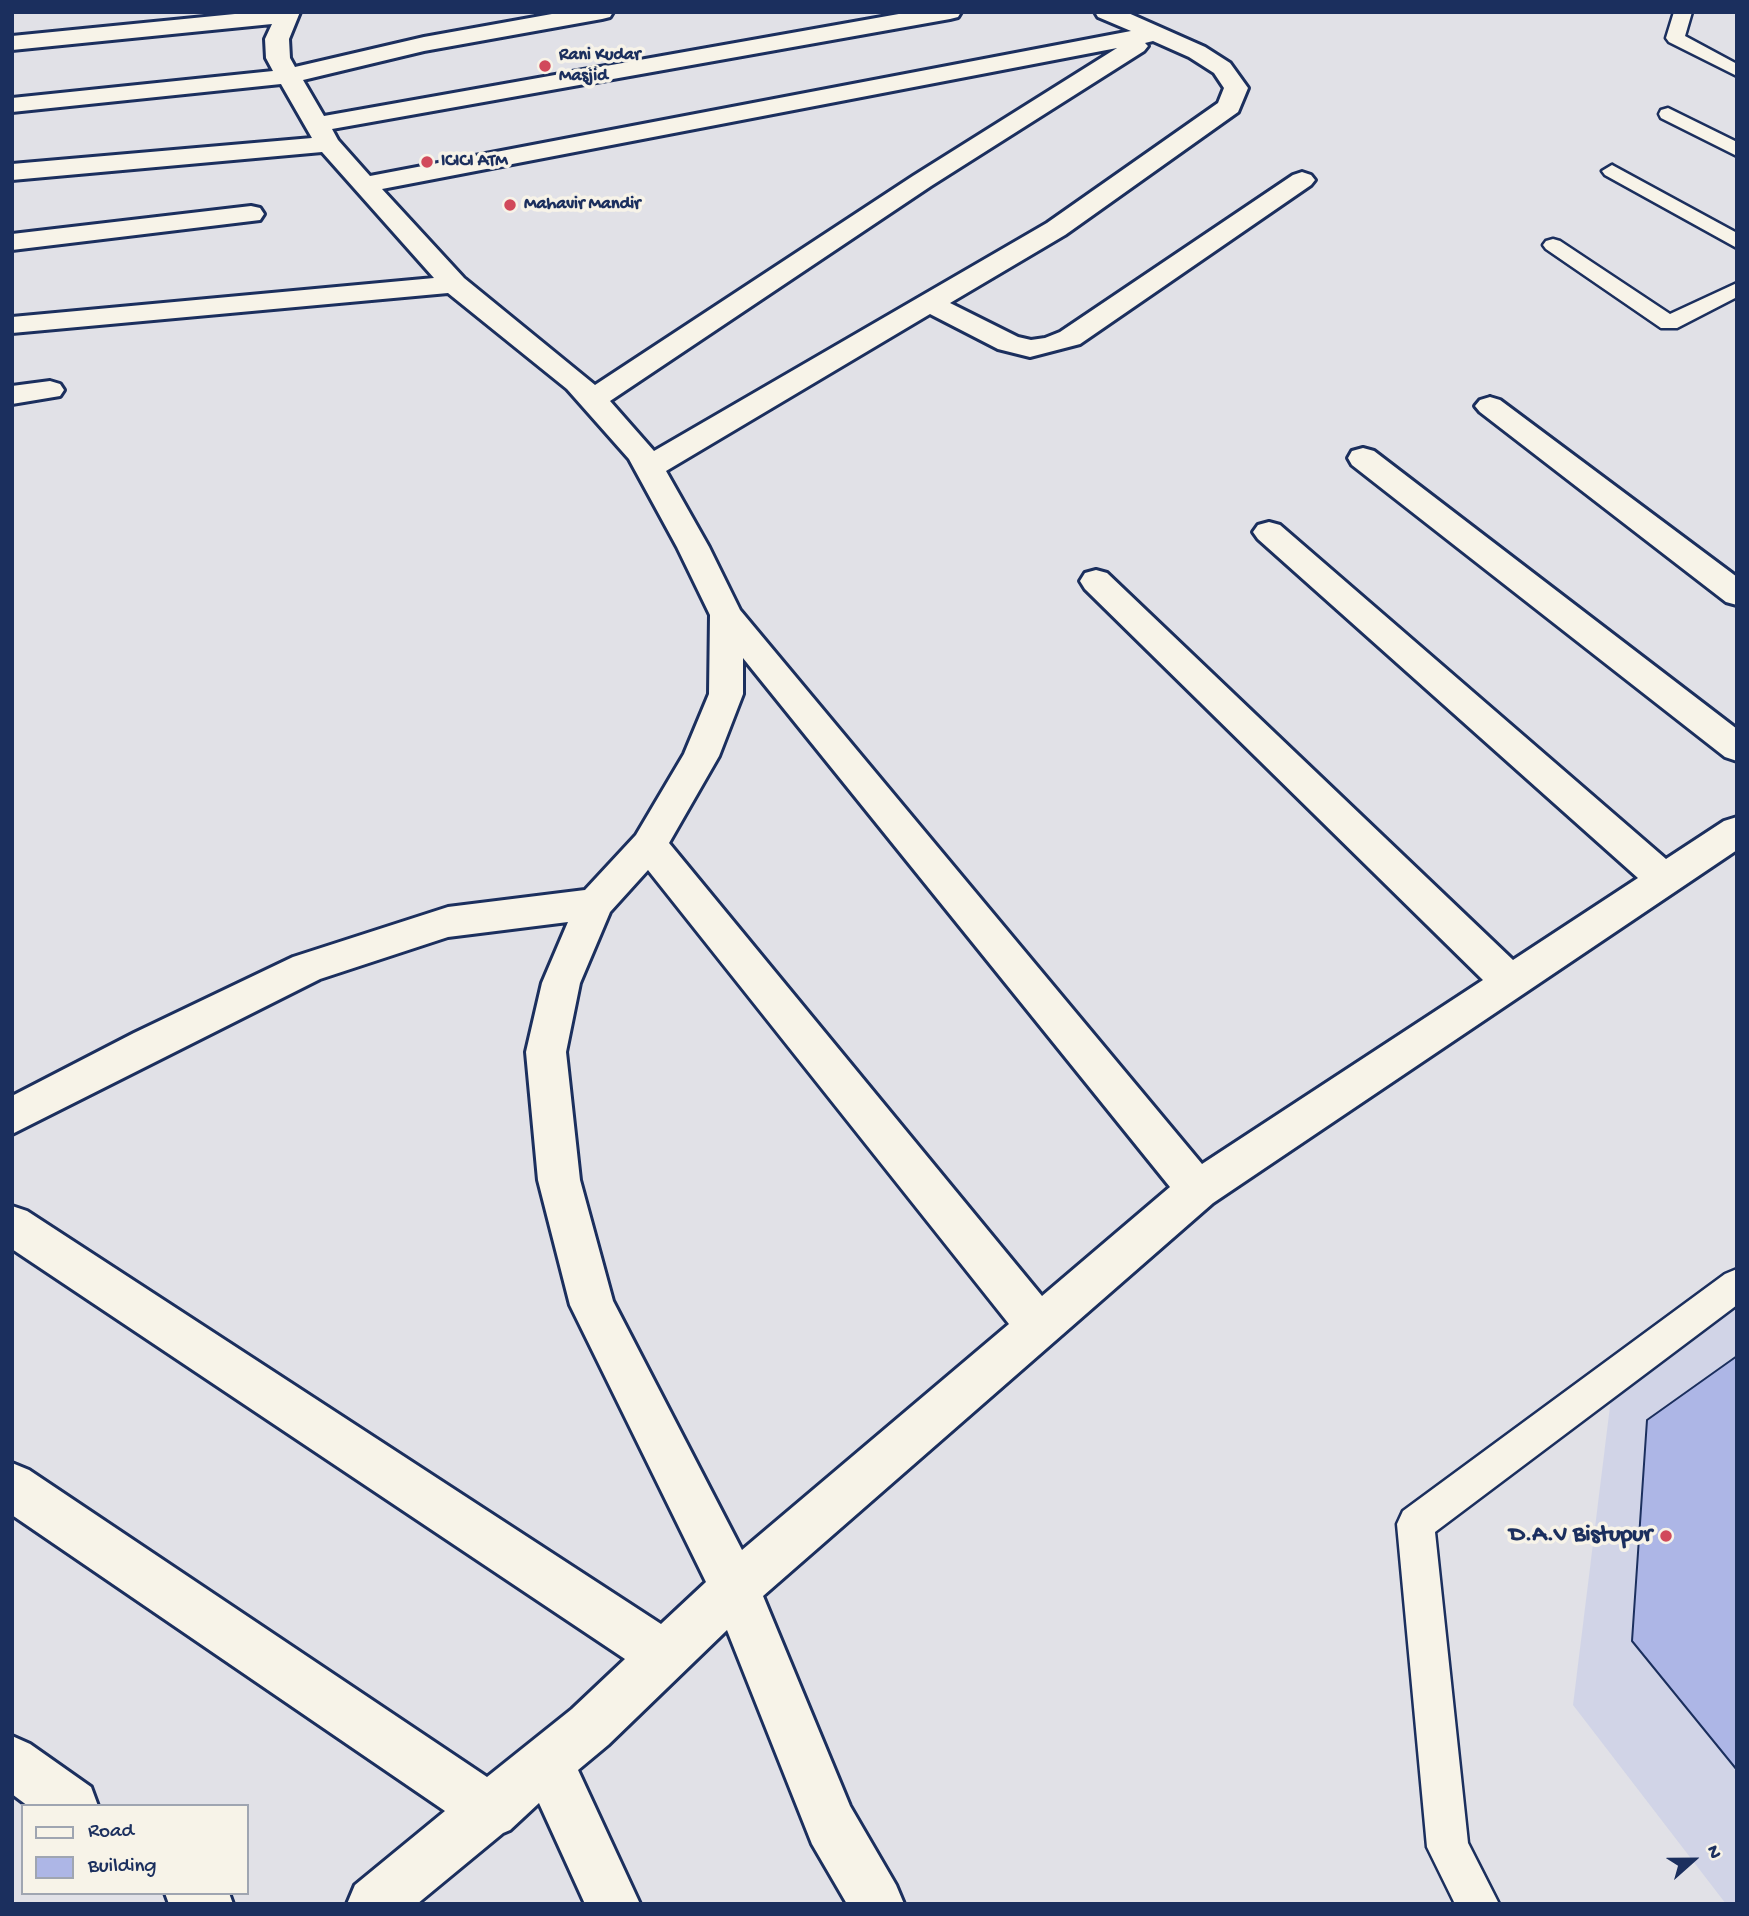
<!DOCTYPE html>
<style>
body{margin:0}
#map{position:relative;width:1749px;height:1916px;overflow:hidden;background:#e1e1e7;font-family:"Gochi Hand",sans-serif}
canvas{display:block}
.frame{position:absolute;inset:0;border:14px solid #1b2f5e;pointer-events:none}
.legend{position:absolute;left:21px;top:1804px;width:228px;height:91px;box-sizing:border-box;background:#f7f3e8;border:2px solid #9fa5b1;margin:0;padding:9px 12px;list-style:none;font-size:21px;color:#1b2f5e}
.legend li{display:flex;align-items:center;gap:14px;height:35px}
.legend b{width:35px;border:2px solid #9fa5b1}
.north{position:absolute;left:1658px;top:1825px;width:70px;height:70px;-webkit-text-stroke:5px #f7f3e8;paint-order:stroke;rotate:69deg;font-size:19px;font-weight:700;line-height:28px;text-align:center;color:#1b2f5e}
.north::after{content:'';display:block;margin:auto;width:24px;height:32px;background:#1b2f5e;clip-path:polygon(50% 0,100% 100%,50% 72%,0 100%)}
</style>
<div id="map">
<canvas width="1749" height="1916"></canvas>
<div class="frame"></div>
<ul class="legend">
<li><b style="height:9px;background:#f7f3e8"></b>Road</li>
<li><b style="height:19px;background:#adb6e6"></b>Building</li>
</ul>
<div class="north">N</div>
</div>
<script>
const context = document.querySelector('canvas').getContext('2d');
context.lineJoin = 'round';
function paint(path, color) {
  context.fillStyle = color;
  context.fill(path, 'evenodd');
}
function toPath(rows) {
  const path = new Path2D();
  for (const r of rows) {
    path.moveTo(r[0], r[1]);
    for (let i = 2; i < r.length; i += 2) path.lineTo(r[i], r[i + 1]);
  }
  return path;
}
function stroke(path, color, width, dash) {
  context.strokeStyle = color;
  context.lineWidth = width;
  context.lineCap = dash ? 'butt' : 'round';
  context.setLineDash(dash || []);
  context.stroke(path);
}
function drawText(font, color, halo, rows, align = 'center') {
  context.font = font + ' "Gochi Hand",sans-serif';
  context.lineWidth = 7;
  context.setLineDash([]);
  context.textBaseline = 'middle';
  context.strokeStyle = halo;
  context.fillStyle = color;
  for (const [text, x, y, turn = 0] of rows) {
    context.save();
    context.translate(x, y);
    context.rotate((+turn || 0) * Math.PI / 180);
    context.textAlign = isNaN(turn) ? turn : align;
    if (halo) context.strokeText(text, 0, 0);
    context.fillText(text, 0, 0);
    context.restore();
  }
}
paint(toPath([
 [1737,1287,1737,1904,1726,1904,1573,1705,1615,1366]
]), '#d1d4e7');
const building = toPath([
 [1737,1356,1737,1770,1632,1641,1647,1420,1737,1356]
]);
paint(building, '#adb6e6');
stroke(building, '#1b2f5e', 2);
const service = toPath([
 [1674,12,1692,12,1685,36,1737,64,1737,76,1669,42,1666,38,1674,12],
 [1668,108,1737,142,1737,156,1661,118,1659,114,1661,110,1668,108],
 [1612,165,1737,233,1737,248,1605,175,1602,171,1612,165],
 [1553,239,1560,241,1670,314,1737,283,1737,297,1677,328,1661,328,1546,249,1543,245,1546,241,1553,239],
 [1737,1269,1737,1305,1435,1532,1468,1843,1499,1904,1455,1904,1427,1847,1397,1524,1403,1511,1725,1274,1737,1269]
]);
const minor = toPath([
 [255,12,300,12,289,39,290,58,295,67,424,37,563,12,613,12,610,17,602,19,424,51,303,80,324,116,910,12,961,12,958,17,950,19,332,129,338,140,370,176,1131,31,1098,17,1095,12,1126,12,1205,47,1230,63,1248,88,1238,112,1065,235,950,303,1018,337,1031,340,1045,338,1060,332,1293,175,1302,172,1311,175,1315,180,1311,185,1080,344,1030,357,998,349,930,314,666,471,709,547,740,610,1202,1164,1483,980,1085,589,1080,581,1085,573,1096,570,1107,573,1513,960,1638,878,1258,539,1253,532,1258,525,1269,522,1280,525,1666,859,1724,821,1737,817,1737,850,1213,1203,763,1596,850,1806,896,1885,904,1904,847,1904,812,1844,727,1630,608,1745,578,1770,640,1904,585,1904,539,1803,510,1830,503,1833,417,1904,347,1904,355,1885,445,1811,12,1515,12,1463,29,1470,487,1777,572,1709,625,1659,12,1249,12,1206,27,1211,661,1624,706,1582,570,1305,538,1180,526,1052,542,983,568,922,448,937,320,979,12,1134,12,1096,134,1033,293,957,448,907,585,890,636,835,684,754,709,694,710,615,677,547,629,459,567,389,448,293,12,333,12,317,434,278,322,152,12,180,12,164,312,138,281,84,12,112,12,98,273,71,266,58,265,39,272,24,12,50,12,36,255,12],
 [1153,41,1189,57,1214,73,1224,88,1218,103,1047,223,654,451,610,401,931,186,1144,51,1148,46,1145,43,1153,41],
 [1117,48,913,176,595,385,464,278,382,189,1117,48],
 [743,658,1170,1187,1042,1296,669,843,719,756,743,694,743,658],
 [648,870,1009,1324,742,1550,613,1301,580,1180,566,1052,580,983,610,912,648,870],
 [251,206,260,208,264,214,260,220,12,250,12,234,251,206],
 [50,381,60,384,64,390,60,396,12,404,12,386,50,381],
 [1490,397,1500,400,1737,577,1737,605,1726,602,1480,412,1475,406,1480,400,1490,397],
 [1363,448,1374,451,1737,729,1737,761,1725,757,1352,465,1348,458,1352,451,1363,448],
 [12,1736,30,1744,91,1787,98,1806,28,1806,12,1794,12,1736],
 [165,1893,229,1893,233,1904,169,1904,165,1893]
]);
stroke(service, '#1b2f5e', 5);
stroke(minor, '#1b2f5e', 6);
paint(service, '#f7f3e8');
paint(minor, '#f7f3e8');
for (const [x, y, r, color] of [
 [545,66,7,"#d1495b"],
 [427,162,7,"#d1495b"],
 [510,205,7,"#d1495b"],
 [1666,1536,7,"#d1495b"]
]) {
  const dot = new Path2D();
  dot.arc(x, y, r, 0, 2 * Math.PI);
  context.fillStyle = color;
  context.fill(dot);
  stroke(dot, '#f7f3e8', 2.5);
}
drawText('bold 18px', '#1b2f5e', '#f7f3e8', [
 ["Rani Kudar",559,56],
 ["Masjid",559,77],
 ["ICICI ATM",441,162],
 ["Mahavir Mandir",524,205]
], 'left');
drawText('bold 24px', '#1b2f5e', '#f7f3e8', [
 ["D.A.V Bistupur",1652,1536]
], 'right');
</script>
